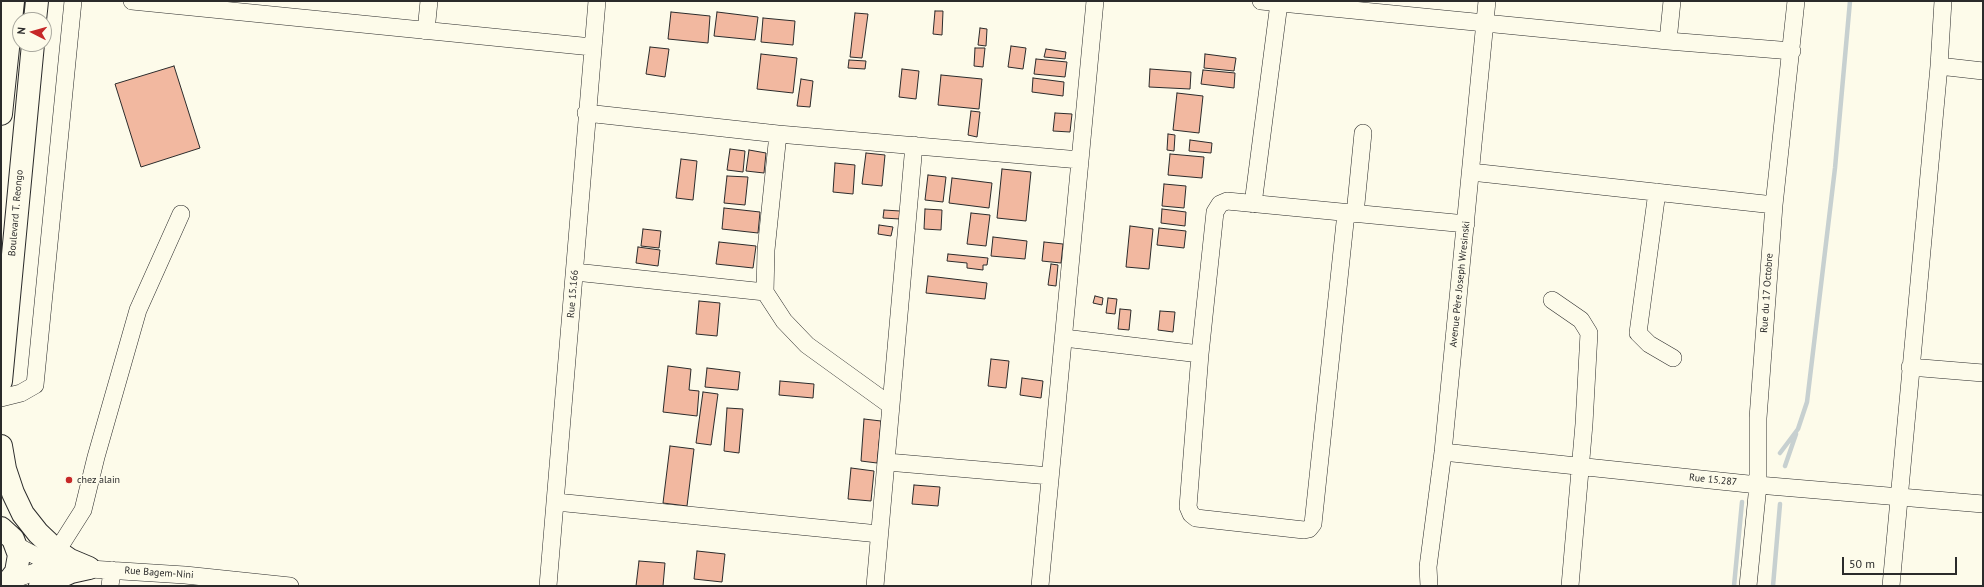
<!DOCTYPE html>
<meta charset="utf-8">
<style>
body{margin:0}
#map{position:relative;width:1984px;height:587px;overflow:hidden;background:#fdfbea;font-family:"PT Sans",sans-serif}
canvas{display:block}
.frame{position:absolute;inset:0;border:2px solid #2b2b2b;pointer-events:none}
.north{position:absolute;left:12px;top:12px;width:40px;height:40px;box-sizing:border-box;background:#fdfbea;border:1px solid #a9a89e;border-radius:50%;rotate:276deg;font-size:11px;font-weight:700;line-height:16px;text-align:center;color:#2b2b2b}
.north::after{content:'';display:block;margin:auto;width:14px;height:18px;background:#c62828;clip-path:polygon(50% 0,100% 100%,50% 72%,0 100%)}
.scale{position:absolute;left:1842px;top:557px;width:115px;height:18px;box-sizing:border-box;border:2px solid #2b2b2b;border-top:0;padding-left:5px;font-size:12px;line-height:14px;white-space:nowrap;color:#2b2b2b;-webkit-text-stroke:3px #fdfbea;paint-order:stroke}
</style>
<div id="map">
<canvas width="1984" height="587"></canvas>
<div class="frame"></div>
<div class="north">N</div>
<div class="scale">50 m</div>
</div>
<script>
const context = document.querySelector('canvas').getContext('2d');
context.lineJoin = 'round';
function toPath(rows) {
  const path = new Path2D();
  for (const r of rows) {
    path.moveTo(r[0], r[1]);
    for (let i = 2; i < r.length; i += 2) path.lineTo(r[i], r[i + 1]);
  }
  return path;
}
function stroke(path, color, width, dash) {
  context.strokeStyle = color;
  context.lineWidth = width;
  context.lineCap = dash ? 'butt' : 'round';
  context.setLineDash(dash || []);
  context.stroke(path);
}
function paint(path, color) {
  context.fillStyle = color;
  context.fill(path, 'evenodd');
}
function drawText(font, color, halo, rows, align = 'center') {
  context.font = font + ' "PT Sans",sans-serif';
  context.lineWidth = 3;
  context.setLineDash([]);
  context.textBaseline = 'middle';
  context.strokeStyle = halo;
  context.fillStyle = color;
  for (const [text, x, y, turn = 0] of rows) {
    context.save();
    context.translate(x, y);
    context.rotate((+turn || 0) * Math.PI / 180);
    context.textAlign = isNaN(turn) ? turn : align;
    if (halo) context.strokeText(text, 0, 0);
    context.fillText(text, 0, 0);
    context.restore();
  }
}
stroke(toPath([
 [1780,453,1798,429,1807,402,1835,168,1850,1],
 [1785,466,1796,434],
 [1734,586,1742,502],
 [1773,586,1780,504]
]), '#c7d0d0', 4.5);
const building = toPath([
 [935,11,943,11,942,35,933,34,935,11],
 [671,12,710,16,708,43,668,39,671,12],
 [717,12,758,17,755,40,714,36,717,12],
 [855,13,868,14,862,58,850,57,855,13],
 [763,18,795,21,793,45,761,42,763,18],
 [980,28,987,29,986,46,978,45,980,28],
 [1011,46,1026,48,1023,69,1008,67,1011,46],
 [650,47,669,49,665,77,646,74,650,47],
 [975,48,985,48,983,67,974,66,975,48],
 [1046,49,1066,52,1065,59,1044,57,1046,49],
 [761,54,797,58,793,93,757,89,761,54],
 [1205,54,1236,58,1234,71,1204,68,1205,54],
 [1036,59,1067,62,1065,77,1034,74,1036,59],
 [849,60,866,61,865,69,848,68,849,60],
 [174,66,200,148,141,167,115,84,174,66],
 [902,69,919,71,916,99,899,97,902,69],
 [1150,69,1191,72,1190,89,1149,87,1150,69],
 [1203,70,1235,73,1234,88,1201,84,1203,70],
 [941,75,982,79,979,109,938,105,941,75],
 [1033,78,1064,82,1063,96,1032,92,1033,78],
 [801,79,813,81,810,107,797,106,801,79],
 [1177,93,1203,96,1199,133,1173,130,1177,93],
 [971,111,980,112,977,137,968,135,971,111],
 [1055,113,1072,114,1070,132,1053,131,1055,113],
 [1168,134,1175,135,1174,151,1167,150,1168,134],
 [1190,140,1212,143,1211,153,1189,151,1190,140],
 [730,149,745,151,743,172,727,170,730,149],
 [749,150,766,153,764,173,746,171,749,150],
 [866,153,885,155,882,186,862,184,866,153],
 [1170,154,1204,157,1202,178,1168,175,1170,154],
 [681,159,697,161,693,200,676,198,681,159],
 [835,163,855,165,853,194,833,192,835,163],
 [1002,169,1031,172,1026,221,997,218,1002,169],
 [928,175,946,177,943,202,925,200,928,175],
 [727,176,748,177,745,205,724,203,727,176],
 [952,178,992,183,989,208,949,203,952,178],
 [1164,184,1186,186,1184,208,1162,206,1164,184],
 [724,208,760,212,758,233,722,229,724,208],
 [925,209,942,210,941,230,924,229,925,209],
 [1162,209,1186,212,1185,226,1161,223,1162,209],
 [884,210,900,211,900,219,883,218,884,210],
 [971,213,990,215,986,246,967,244,971,213],
 [879,225,893,227,891,236,878,234,879,225],
 [1130,226,1153,229,1149,269,1126,267,1130,226],
 [1159,228,1186,231,1184,248,1157,245,1159,228],
 [643,229,661,231,659,248,641,246,643,229],
 [993,237,1027,241,1025,259,991,256,993,237],
 [719,242,756,246,753,268,716,264,719,242],
 [1044,242,1063,244,1061,263,1042,261,1044,242],
 [638,247,660,250,658,266,636,263,638,247],
 [948,254,988,258,987,265,983,265,983,270,967,268,967,263,947,261,948,254],
 [1051,264,1058,265,1056,286,1048,285,1051,264],
 [928,276,987,283,985,299,926,293,928,276],
 [1095,296,1103,298,1102,305,1093,303,1095,296],
 [1108,298,1117,299,1115,314,1106,313,1108,298],
 [699,301,720,303,717,336,696,334,699,301],
 [1120,309,1131,310,1129,330,1118,329,1120,309],
 [1160,311,1175,312,1173,332,1158,330,1160,311],
 [991,359,1009,361,1006,388,988,386,991,359],
 [668,366,691,369,689,390,699,391,697,416,663,412,668,366],
 [707,368,740,372,738,390,705,387,707,368],
 [1022,378,1043,381,1041,398,1020,395,1022,378],
 [780,381,814,384,813,398,779,395,780,381],
 [703,392,718,394,711,445,696,443,703,392],
 [727,408,743,409,739,453,724,451,727,408],
 [864,419,881,421,877,463,861,461,864,419],
 [670,446,694,449,687,506,663,503,670,446],
 [851,468,874,471,871,501,848,499,851,468],
 [914,485,940,487,938,506,912,504,914,485],
 [697,551,725,554,722,582,694,579,697,551],
 [639,561,665,563,663,586,636,586,639,561]
]);
paint(building, '#f2b8a0');
stroke(building, '#2b2b2b', 1);
const minor = toPath([
 [132,1,592,47],
 [1261,1,1668,41,1792,51],
 [426,31,429,1],
 [1668,41,1672,1],
 [1939,66,1983,71],
 [586,113,778,134,1080,160],
 [778,134,766,250,765,292,784,321,807,345,890,405],
 [1471,172,1774,205],
 [1657,192,1638,333,1649,344,1673,358],
 [1253,204,1279,3],
 [1346,213,1313,524,1309,529,1304,530,1196,518,1191,514,1188,507,1200,354,1215,212,1220,204,1227,201,1466,224],
 [1355,214,1363,133],
 [575,272,765,292],
 [1552,300,1581,320,1589,333,1584,424,1570,586],
 [1064,338,1200,354],
 [1910,367,1983,373],
 [1,398,21,393,35,385,73,1],
 [1443,452,1758,485,1983,504],
 [887,462,1050,476],
 [556,502,879,534],
 [17,546,38,557,65,565],
 [57,551,83,510,96,457,138,310,181,214],
 [12,580,35,572,74,568,185,575,290,586],
 [110,586,112,570],
 [548,586,597,1],
 [875,586,914,145],
 [1040,586,1095,1],
 [1429,586,1428,567,1443,452,1487,1],
 [1748,586,1758,485,1758,418,1774,205,1796,1],
 [1891,586,1939,66,1943,1]
]);
const highway = toPath([
 [35,20,37,1],
 [1,114,13,1],
 [1,381,33,44],
 [1,446,5,469,13,493,23,514,38,533,57,551,70,560,89,568],
 [1,528,13,539,19,555,16,572,5,586],
 [40,586,71,572,89,568]
]);
stroke(minor, '#2b2b2b', 18);
stroke(highway, '#2b2b2b', 24);
stroke(minor, '#fdfbea', 17);
stroke(highway, '#fdfbea', 22);
for (const [x, y, r, color] of [
 [69,480,4,"#c62828"]
]) {
  const dot = new Path2D();
  dot.arc(x, y, r, 0, 2 * Math.PI);
  context.fillStyle = color;
  context.fill(dot);
  stroke(dot, '#fdfbea', 1.5);
}
drawText('10px', '#2b2b2b', '#fdfbea', [
 ["Boulevard T. Reongo",16,213,-85],
 ["Avenue Père Joseph Wresinski",1460,284,-84],
 ["Rue du 17 Octobre",1767,293,-86],
 ["Rue 15.166",573,294,-85],
 ["Rue 15.287",1713,480,6],
 ["Rue Bagem-Nini",159,573,4]
]);
drawText('10px', '#2b2b2b', '#fdfbea', [
 ["chez alain",77,480]
], 'left');
</script>
